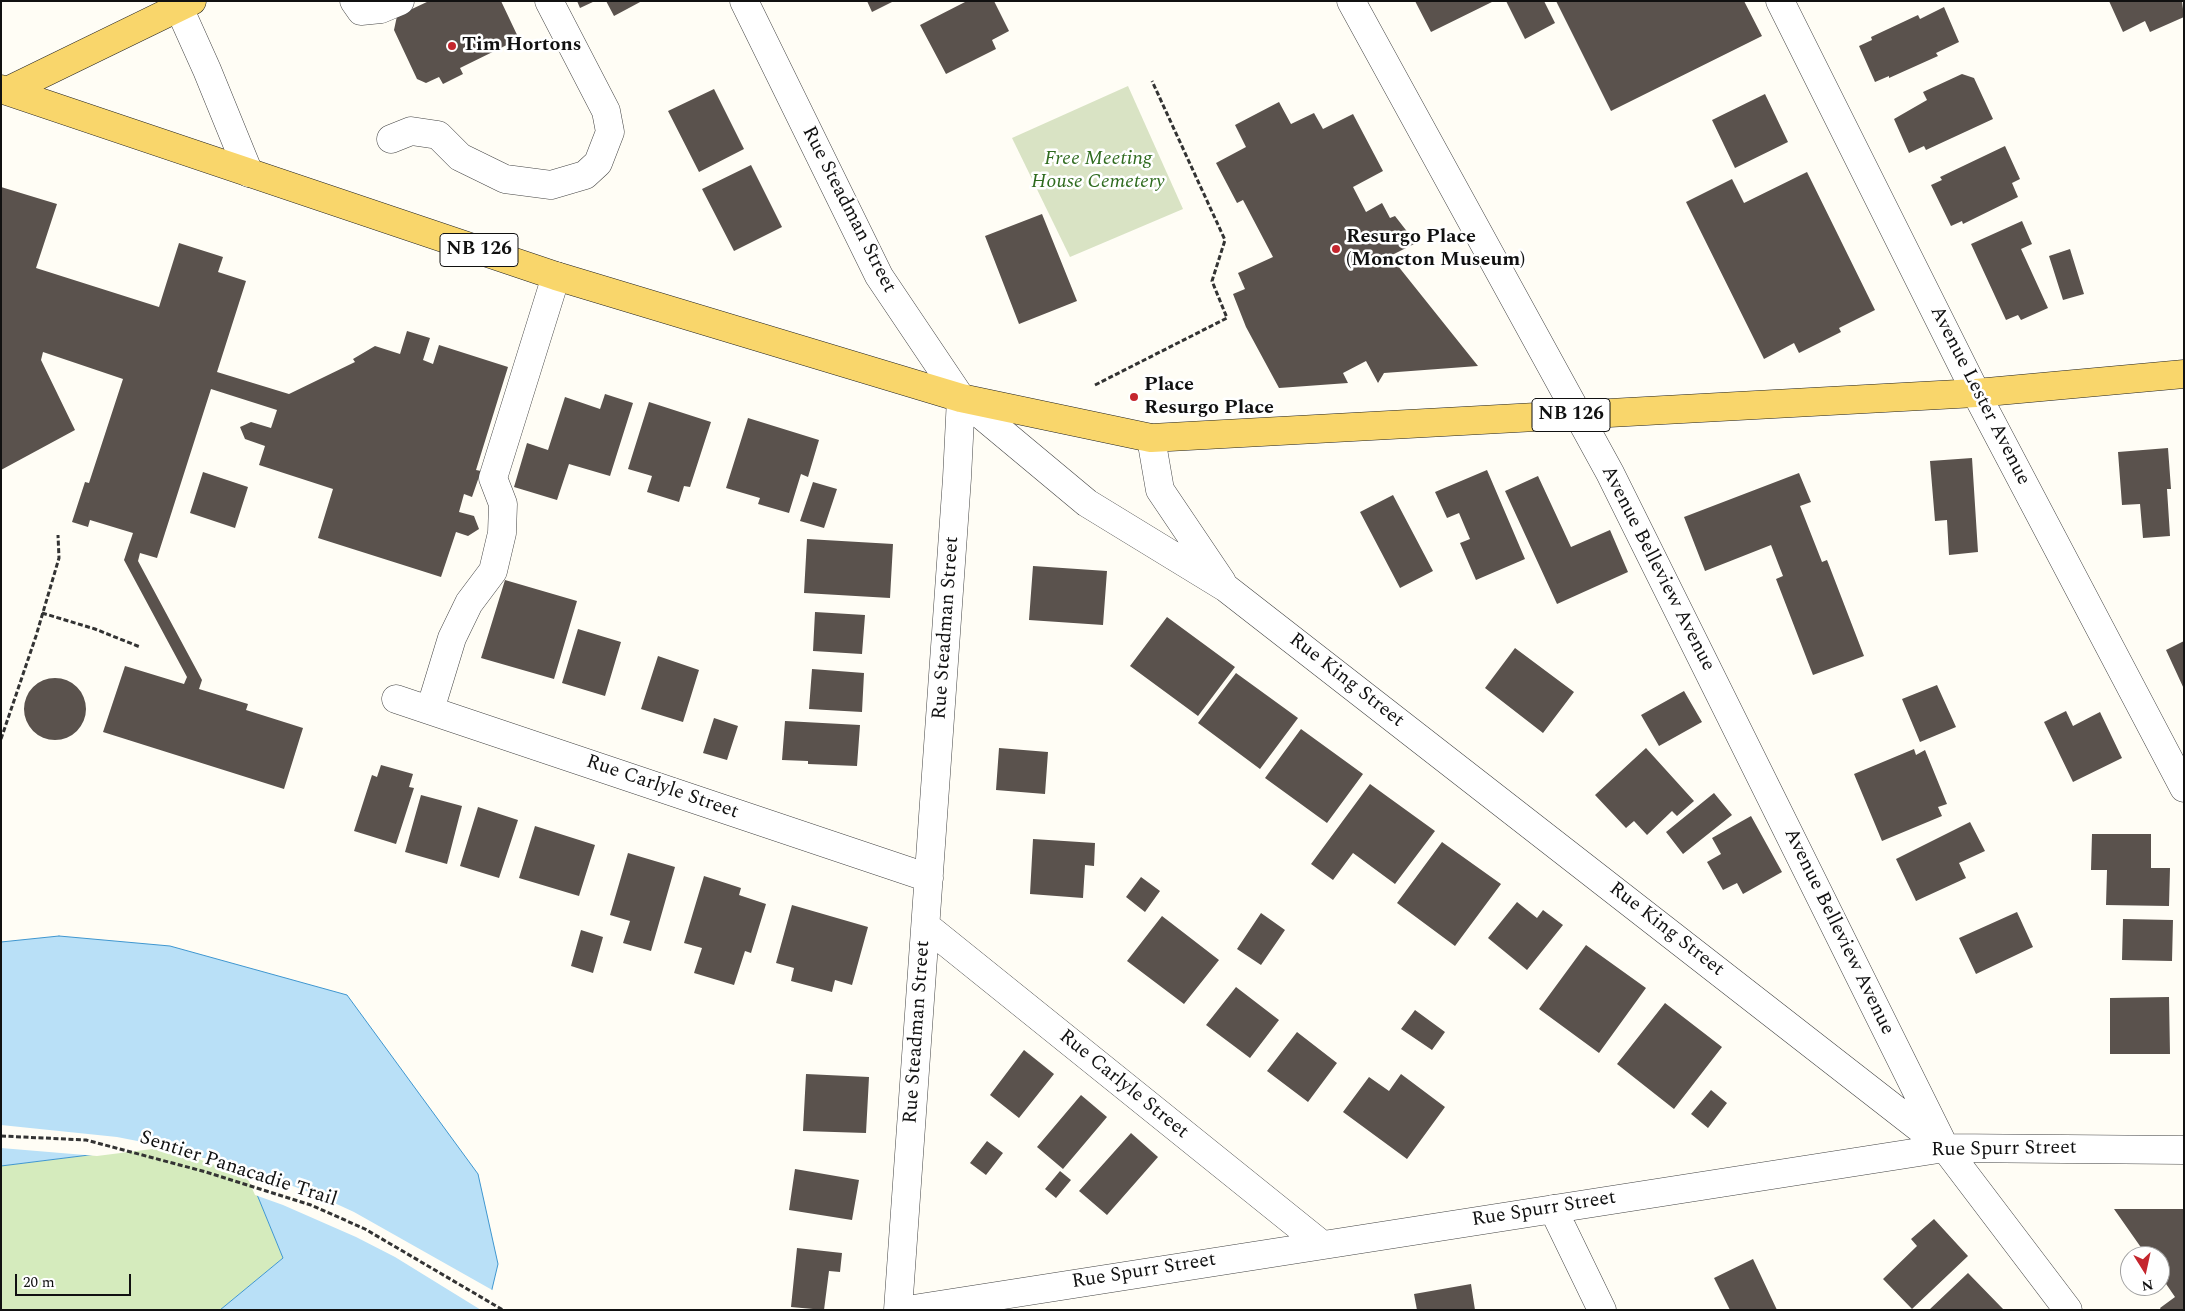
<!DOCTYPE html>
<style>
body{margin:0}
#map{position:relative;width:2185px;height:1311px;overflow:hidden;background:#fffdf5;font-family:Spectral,serif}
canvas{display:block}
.frame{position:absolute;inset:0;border:2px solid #111;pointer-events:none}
.north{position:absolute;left:2120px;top:1246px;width:50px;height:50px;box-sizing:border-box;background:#fff;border:1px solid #a0a0a0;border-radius:50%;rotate:170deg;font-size:14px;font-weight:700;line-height:20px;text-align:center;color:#111}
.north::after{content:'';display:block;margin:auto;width:18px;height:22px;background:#c4262e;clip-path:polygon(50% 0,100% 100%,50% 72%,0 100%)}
.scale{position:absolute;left:15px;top:1274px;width:116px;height:22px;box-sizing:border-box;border:2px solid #111;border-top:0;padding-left:6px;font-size:15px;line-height:18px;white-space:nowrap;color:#111;-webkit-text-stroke:4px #fff;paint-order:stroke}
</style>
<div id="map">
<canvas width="2185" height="1311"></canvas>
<div class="frame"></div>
<div class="north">N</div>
<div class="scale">20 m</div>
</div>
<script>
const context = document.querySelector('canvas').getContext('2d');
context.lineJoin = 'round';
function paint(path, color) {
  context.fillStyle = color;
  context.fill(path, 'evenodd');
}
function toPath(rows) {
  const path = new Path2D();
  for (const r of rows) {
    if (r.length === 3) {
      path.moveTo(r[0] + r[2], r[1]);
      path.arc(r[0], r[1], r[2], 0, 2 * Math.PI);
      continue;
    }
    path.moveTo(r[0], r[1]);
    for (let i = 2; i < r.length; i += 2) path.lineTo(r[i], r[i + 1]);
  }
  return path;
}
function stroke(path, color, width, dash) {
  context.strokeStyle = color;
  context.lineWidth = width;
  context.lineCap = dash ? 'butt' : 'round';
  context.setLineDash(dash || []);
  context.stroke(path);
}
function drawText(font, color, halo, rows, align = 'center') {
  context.font = font + ' Spectral,serif';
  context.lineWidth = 5;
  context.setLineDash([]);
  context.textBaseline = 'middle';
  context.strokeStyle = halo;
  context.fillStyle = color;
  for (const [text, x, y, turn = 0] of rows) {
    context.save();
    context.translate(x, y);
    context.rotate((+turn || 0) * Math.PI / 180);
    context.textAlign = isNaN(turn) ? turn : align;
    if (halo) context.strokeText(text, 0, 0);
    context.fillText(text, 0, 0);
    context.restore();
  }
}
paint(toPath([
 [169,1145,249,1175,283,1258,220,1310,1,1310,1,1166]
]), '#d5ebbd');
paint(toPath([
 [1128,86,1183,209,1070,257,1012,138]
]), '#d9e3c4');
const water = toPath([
 [59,936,170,946,347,995,478,1174,498,1264,487,1310,220,1310,283,1258,249,1175,169,1145,1,1166,1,942,59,936]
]);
paint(water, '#b9e0f7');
stroke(water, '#3f96cf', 1);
paint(toPath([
 [1,1125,117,1137,168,1147,97,1156,1,1148],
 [169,1148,252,1171,317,1195,354,1212,494,1291,490,1310,481,1310,395,1257,356,1237,283,1205,255,1195,247,1177]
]), '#fffdf5');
paint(toPath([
 [429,1,501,1,519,39,460,68,463,74,443,84,439,77,426,83,417,79,394,30,397,16],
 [577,1,595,1,580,8],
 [606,1,642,1,614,16],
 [867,1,894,1,872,12],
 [967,1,994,1,1009,31,992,40,996,49,946,74,920,25],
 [1415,1,1494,1,1431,32],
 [1506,1,1544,1,1555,23,1525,39],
 [1556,1,1744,1,1762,36,1611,111],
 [2109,1,2182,1,2184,17,2150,32,2145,21,2123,32],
 [1944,7,1959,42,1936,53,1938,56,1889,78,1889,76,1875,82,1859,46,1872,40,1871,37,1918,15,1920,19],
 [1962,74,1974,78,1993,119,1926,150,1924,146,1909,153,1894,119,1927,100,1923,92],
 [714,89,744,149,699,172,668,111],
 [1765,94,1788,142,1735,168,1712,120],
 [1279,102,1291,124,1314,113,1323,129,1353,114,1383,171,1353,187,1366,212,1382,203,1390,218,1395,216,1416,243,1390,256,1478,366,1384,373,1378,383,1366,361,1343,373,1348,383,1279,388,1246,327,1233,294,1245,289,1238,273,1273,257,1243,200,1237,203,1216,163,1246,147,1235,125],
 [2005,146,2020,179,2012,183,2018,197,1963,224,1962,221,1951,226,1931,185,1942,180,1940,177],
 [751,165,782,227,734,251,702,189],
 [1807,172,1875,310,1839,328,1841,332,1799,353,1794,343,1764,359,1686,202,1732,179,1744,203],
 [1,187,57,204,36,268,159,307,179,243,223,257,218,272,246,281,217,372,289,394,355,362,353,359,375,346,400,354,407,331,430,338,423,360,433,364,439,345,508,367,476,470,481,471,472,497,464,494,459,512,474,516,479,529,468,536,456,532,441,577,318,538,333,489,259,465,265,446,245,439,240,427,251,422,271,428,277,410,211,389,157,558,140,553,138,561,202,680,199,689,248,704,246,710,303,728,284,789,103,732,125,666,184,684,187,677,124,560,133,533,90,520,88,527,72,522,85,482,89,483,123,379,43,352,41,360,75,430,1,470],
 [1042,214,1077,301,1019,324,985,236],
 [2022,221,2032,244,2021,249,2048,308,2021,320,2018,315,2006,320,1971,244],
 [2070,249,2084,294,2063,300,2049,256],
 [605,394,633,403,610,476,569,464,557,500,514,487,527,443,548,450,565,397,600,409],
 [649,402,711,422,690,487,684,486,679,502,647,492,652,476,628,469],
 [748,418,819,440,808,477,801,474,789,513,758,504,760,498,726,488],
 [2168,448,2171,489,2167,489,2170,536,2143,538,2140,504,2122,505,2118,452],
 [1972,458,1978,552,1949,555,1947,520,1935,521,1930,461],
 [1487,470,1525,559,1476,580,1460,543,1470,539,1459,513,1447,518,1435,492],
 [203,472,248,487,235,528,190,513],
 [1799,473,1811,502,1800,506,1822,562,1827,560,1864,656,1813,675,1776,579,1783,576,1771,545,1705,571,1684,517],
 [1538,476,1571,547,1610,530,1628,572,1557,604,1505,491],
 [813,482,837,489,824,528,800,521],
 [1393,495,1433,571,1400,588,1360,512],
 [807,539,893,544,890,598,804,593],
 [1033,566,1107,571,1103,625,1029,620],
 [505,580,577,601,554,679,481,658],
 [815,612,865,615,862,654,813,651],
 [1167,617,1235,667,1198,716,1130,666],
 [578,629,621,642,605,696,562,683],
 [2184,641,2184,689,2166,650],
 [1515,648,1574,692,1543,733,1485,688],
 [658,656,699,670,683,722,641,709],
 [812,669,864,673,862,712,809,709],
 [1236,673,1298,718,1260,769,1198,723],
 [55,709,31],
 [1937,685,1956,727,1920,742,1902,699],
 [1684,691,1702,722,1659,746,1641,715],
 [2066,711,2073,726,2100,712,2122,758,2073,782,2044,722],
 [714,718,738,726,727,760,703,753],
 [785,721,860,725,857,766,808,764,808,761,782,760],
 [1301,729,1363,774,1327,823,1265,778],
 [999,748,1048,752,1045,794,996,790],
 [1646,748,1694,801,1677,816,1672,811,1647,835,1634,821,1626,828,1595,795],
 [1914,749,1916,755,1925,750,1947,804,1938,807,1942,816,1882,841,1854,774],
 [381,765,413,774,409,787,414,788,396,844,354,831,372,775,377,777],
 [1370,784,1435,831,1395,884,1353,853,1333,880,1311,864],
 [1714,793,1732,815,1683,854,1666,832],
 [421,795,462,806,447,864,405,852],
 [478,807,518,820,499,878,460,866],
 [1751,816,1782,872,1743,894,1737,883,1723,890,1707,862,1721,854,1712,838],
 [1970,822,1985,851,1959,863,1966,878,1916,901,1896,859],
 [535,826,595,845,579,896,519,878],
 [2092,834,2151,834,2151,868,2170,868,2169,906,2106,905,2107,870,2091,870],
 [1033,839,1095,843,1094,866,1085,865,1083,898,1030,894],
 [1442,842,1501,884,1455,946,1397,903],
 [628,853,675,867,651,951,623,943,630,921,610,915],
 [704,876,741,888,739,895,766,904,751,953,745,951,734,985,694,973,702,948,684,943],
 [1141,877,1160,891,1145,912,1126,897],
 [1517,902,1537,918,1543,910,1563,925,1527,970,1488,938],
 [792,905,868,927,852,985,835,980,832,992,791,981,794,968,776,963],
 [2017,912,2033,947,1976,974,1959,938],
 [1261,913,1285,930,1261,965,1237,949],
 [1162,916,1219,960,1184,1004,1127,961],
 [2123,919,2173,920,2172,961,2122,960],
 [581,930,603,937,593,973,571,966],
 [1586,945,1646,988,1599,1053,1539,1009],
 [1236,987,1279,1020,1250,1058,1206,1025],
 [2169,997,2170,1054,2110,1054,2110,998],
 [1665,1003,1722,1047,1674,1109,1617,1064],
 [1415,1010,1445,1032,1432,1050,1401,1029],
 [1297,1032,1337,1063,1308,1102,1267,1071],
 [1024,1050,1054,1074,1019,1118,990,1095],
 [806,1074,869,1077,866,1133,803,1131],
 [1401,1074,1445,1107,1407,1159,1343,1112,1369,1077,1389,1091],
 [1711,1090,1727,1103,1708,1128,1691,1114],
 [1081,1095,1107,1117,1063,1169,1037,1147],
 [1131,1133,1158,1157,1107,1215,1079,1191],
 [987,1141,1003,1153,986,1175,970,1163],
 [795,1169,859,1180,852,1220,789,1210],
 [1060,1171,1071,1180,1056,1198,1045,1189],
 [2114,1209,2184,1209,2184,1310,2161,1310,2160,1308,2175,1297,2160,1275,2160,1256,2147,1256],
 [1934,1219,1968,1256,1912,1309,1883,1279,1917,1246,1911,1239],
 [797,1248,842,1253,840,1272,829,1271,824,1310,791,1307],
 [1753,1259,1777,1310,1730,1310,1714,1278],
 [1968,1273,2004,1310,1929,1310],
 [1471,1284,1475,1310,1417,1310,1414,1294]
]), '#5a524d');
const minor = toPath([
 [176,1,207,70,249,173],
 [354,1,361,11,381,9,400,1],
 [744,1,879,276,961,398,1087,503,1226,588,1945,1148,2068,1310],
 [1351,1,1610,473,1942,1142],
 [1780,1,1976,393,2184,788],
 [391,139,411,131,438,135,460,157,505,179,551,185,585,175,598,163,610,132,606,111,549,1],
 [1151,438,1160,490,1222,582],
 [396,699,929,878],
 [430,710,452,638,469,603,493,571,502,533,503,504,493,478,556,276],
 [926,926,1321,1244],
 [1553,1209,1602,1310],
 [898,1310,957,478,961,398],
 [907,1310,1945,1148,2184,1150]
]);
const major = toPath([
 [1,89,556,276,961,398,1151,438,1976,393,2184,374],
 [7,91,192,1]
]);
stroke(minor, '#444', 29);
stroke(major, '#222', 29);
stroke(toPath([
 [1095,385,1227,318,1212,281,1225,240,1152,81],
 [42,613,95,629,140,647],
 [1,739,36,636,59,558,58,535],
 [1,1136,86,1140,206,1172,311,1205,365,1229,503,1310]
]), '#333', 3, [5, 2.5]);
stroke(minor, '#fff', 28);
stroke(major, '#f9d66b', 28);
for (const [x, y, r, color] of [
 [452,46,5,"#c4262e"],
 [1336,249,5,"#c4262e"],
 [1134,397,5,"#c4262e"]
]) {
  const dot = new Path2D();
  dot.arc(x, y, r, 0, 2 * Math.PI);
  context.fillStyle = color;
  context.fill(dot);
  stroke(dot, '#fff', 2);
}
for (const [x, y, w] of [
 [479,250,78],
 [1571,415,78]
]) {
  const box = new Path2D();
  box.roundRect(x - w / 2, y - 16.5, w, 33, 4);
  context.fillStyle = '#fff';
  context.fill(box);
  stroke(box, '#111', 1);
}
drawText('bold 19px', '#111', null, [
 ["NB 126",479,250],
 ["NB 126",1571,415]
]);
drawText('bold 20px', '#111', '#fff', [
 ["Tim Hortons",462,46],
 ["Resurgo Place",1346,238],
 ["(Moncton Museum)",1346,261],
 ["Place",1144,386],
 ["Resurgo Place",1144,409]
], 'left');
drawText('italic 20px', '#2f6b1f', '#fff', [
 ["Free Meeting",1098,160],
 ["House Cemetery",1098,183]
]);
drawText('20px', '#111', '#fff', [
 ["Rue Steadman Street",848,210,63],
 ["Avenue Lester Avenue",1979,396,63],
 ["Avenue Belleview Avenue",1657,569,63],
 ["Rue Steadman Street",947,628,-86],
 ["Rue King Street",1346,681,38],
 ["Rue Carlyle Street",662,788,19],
 ["Rue King Street",1666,930,38],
 ["Avenue Belleview Avenue",1838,932,64],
 ["Rue Steadman Street",918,1032,-86],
 ["Rue Carlyle Street",1123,1085,39],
 ["Rue Spurr Street",2004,1150,-1],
 ["Sentier Panacadie Trail",238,1170,18],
 ["Rue Spurr Street",1544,1210,-9],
 ["Rue Spurr Street",1144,1272,-9]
]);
</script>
